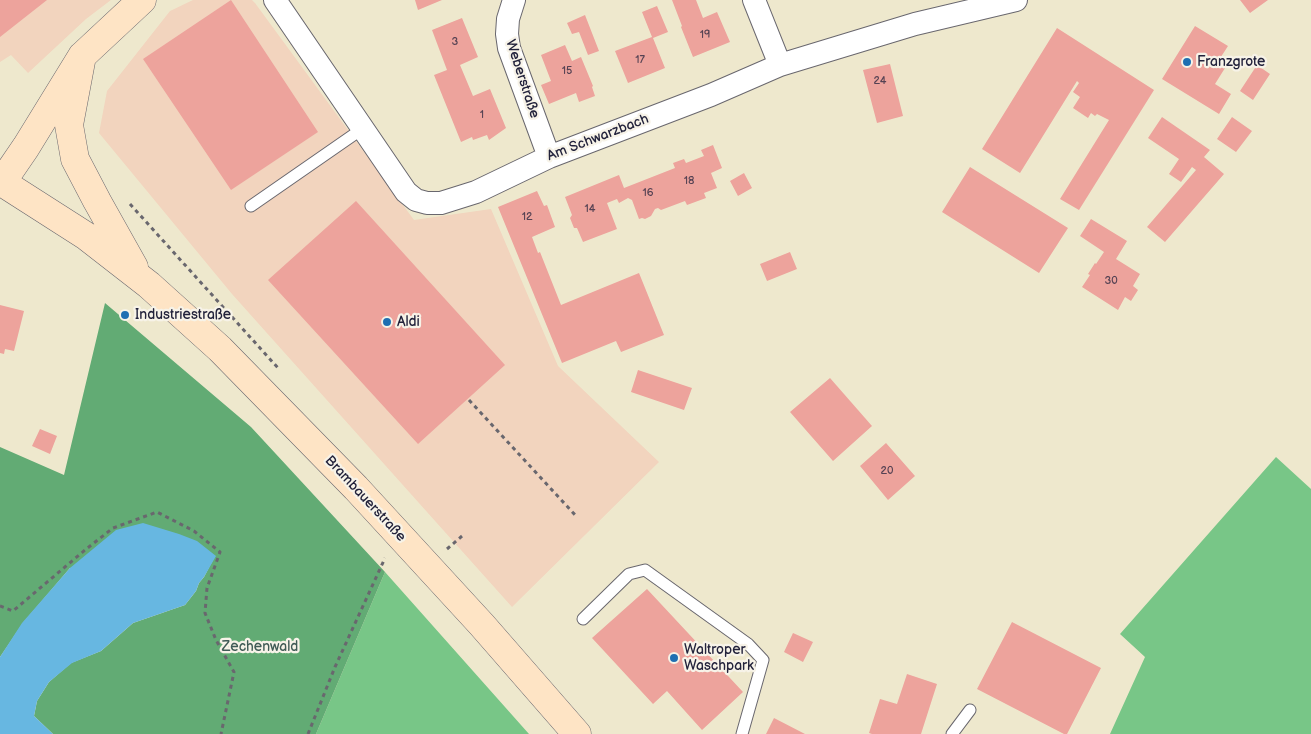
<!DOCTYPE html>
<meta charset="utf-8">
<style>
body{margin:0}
canvas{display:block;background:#eee8cd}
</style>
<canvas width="1311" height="734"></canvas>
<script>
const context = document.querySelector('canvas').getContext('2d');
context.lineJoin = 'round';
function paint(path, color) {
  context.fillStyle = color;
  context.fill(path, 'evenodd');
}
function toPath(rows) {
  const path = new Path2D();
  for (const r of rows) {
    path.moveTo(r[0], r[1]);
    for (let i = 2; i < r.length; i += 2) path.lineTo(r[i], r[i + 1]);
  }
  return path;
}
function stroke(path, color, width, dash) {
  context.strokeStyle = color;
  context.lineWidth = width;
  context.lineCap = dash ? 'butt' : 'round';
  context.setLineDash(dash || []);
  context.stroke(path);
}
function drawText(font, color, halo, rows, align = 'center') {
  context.font = font + ' "Balsamiq Sans",sans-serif';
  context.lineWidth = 4.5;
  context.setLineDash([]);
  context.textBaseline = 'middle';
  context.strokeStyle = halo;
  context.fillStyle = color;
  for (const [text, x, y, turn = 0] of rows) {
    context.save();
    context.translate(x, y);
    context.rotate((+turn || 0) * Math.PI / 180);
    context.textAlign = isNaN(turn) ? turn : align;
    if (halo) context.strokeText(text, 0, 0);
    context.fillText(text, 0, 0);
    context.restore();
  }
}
paint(toPath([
 [0,0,111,0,86,19,28,73,11,55,0,62],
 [193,0,252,0,255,3,414,220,491,209,558,366,659,462,512,607,232,294,99,133,107,91,170,11]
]), '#f2d4be');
paint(toPath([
 [1276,457,1311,489,1311,734,1110,734,1145,657,1120,634],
 [385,572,529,734,316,734]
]), '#78c687');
paint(toPath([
 [105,303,251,427,385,572,316,734,53,734,34,716,37,701,49,682,71,663,101,651,133,623,185,605,196,591,199,583,204,577,215,556,70,568,23,623,0,657,0,447,64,475]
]), '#62ab74');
paint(toPath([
 [143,523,179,534,197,541,216,556,204,577,199,583,196,591,185,605,133,623,101,651,72,663,49,682,37,701,34,716,53,734,0,734,0,657,22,623,70,568,116,530]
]), '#67b7e1');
paint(toPath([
 [0,0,47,0,0,37],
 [231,0,318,132,231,190,143,59],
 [415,0,442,0,418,10],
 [672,0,696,0,703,18,717,12,730,42,693,57,681,27,682,26],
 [1240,0,1268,0,1250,13],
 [657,6,668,32,653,38,665,68,628,83,615,51,652,37,642,12],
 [585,15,599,51,588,55,579,32,572,34,567,23],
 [462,18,478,57,460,65,473,96,490,89,506,128,489,140,487,135,473,140,472,137,461,142,434,75,447,70,432,30],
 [1195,26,1228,46,1217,63,1225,68,1215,84,1231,94,1219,114,1162,79],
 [1057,28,1154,90,1079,210,1060,199,1109,120,1097,114,1095,116,1091,113,1088,118,1073,108,1080,97,1073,92,1079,83,1077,81,1020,173,982,149],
 [565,45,572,61,581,57,593,86,592,87,595,96,579,102,576,93,549,104,541,85,551,81,541,55],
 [890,64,903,116,877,123,863,70],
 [1257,65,1270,74,1253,100,1240,91],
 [1162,117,1210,150,1204,157,1224,174,1165,242,1147,227,1196,170,1192,167,1181,182,1169,174,1179,159,1148,138],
 [1232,117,1252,131,1236,152,1217,139],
 [713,145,722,168,711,173,717,188,704,193,706,198,687,205,685,201,661,210,658,208,655,209,651,216,645,219,642,218,639,219,632,200,628,198,619,203,617,199,607,203,617,229,583,242,577,228,574,228,570,218,572,215,565,197,619,175,624,188,675,168,673,163,684,159,686,163,704,156,701,150],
 [970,167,1068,228,1039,273,942,212],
 [744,173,752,188,738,196,730,181],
 [537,191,544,206,547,205,555,227,532,237,538,253,540,252,561,305,639,273,664,335,621,352,616,341,562,363,498,207],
 [356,201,505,365,418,444,268,280],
 [1091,219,1127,241,1116,259,1140,274,1133,286,1138,290,1131,301,1125,297,1118,310,1082,287,1090,275,1088,274,1095,263,1096,264,1104,252,1080,236],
 [790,252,797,269,767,281,760,264],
 [0,305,24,311,14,351,5,349,4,354,0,353],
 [638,370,692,388,684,410,631,392],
 [830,378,872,426,833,461,790,412],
 [40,429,57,436,50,454,32,446],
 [886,443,915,476,888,500,860,466],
 [647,589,743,692,702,730,667,691,653,704,592,638],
 [1012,622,1101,668,1067,734,1064,734,977,689],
 [793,633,813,642,803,662,784,652],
 [907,674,937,684,921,734,872,734,869,733,880,699,897,704],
 [774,718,805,734,766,734]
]), '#eda39c');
const service = toPath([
 [251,206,362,129],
 [583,619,629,574,645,570,748,644,763,660,742,734],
 [952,734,970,710]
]);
const minor = toPath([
 [275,0,406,192,416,200,427,203,441,203,476,192,549,157,711,95,780,65,915,24,1016,0],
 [514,0,508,19,507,34,509,48,549,157],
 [754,0,780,65]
]);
const secondary = toPath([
 [82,56,69,125,75,159,97,201,134,267],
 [0,181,86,236,149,285,220,349,356,488,482,625,577,734],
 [2,182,26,147,82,56,142,0]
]);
stroke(service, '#69676e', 13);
stroke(minor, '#69676e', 24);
stroke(secondary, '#69676e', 29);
stroke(toPath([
 [130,204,278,368],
 [469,400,577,517],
 [447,549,462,536],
 [0,606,13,611,85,550,113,528,157,512,194,531,220,552,207,588,205,613,216,640,234,672,221,734],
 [308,734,335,667,385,558]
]), '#69676e', 3, [4, 4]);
stroke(service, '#fff', 11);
stroke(minor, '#fff', 22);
stroke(secondary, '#fee4c5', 28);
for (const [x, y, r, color] of [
 [1187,62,5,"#1f6fb2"],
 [125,315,5,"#1f6fb2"],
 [387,322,5,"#1f6fb2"],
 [674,658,5,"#1f6fb2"]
]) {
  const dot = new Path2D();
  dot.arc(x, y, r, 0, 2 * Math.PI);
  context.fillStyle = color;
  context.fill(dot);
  stroke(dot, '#f7f3e8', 2);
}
drawText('11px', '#554253', null, [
 ["19",705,35],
 ["3",455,42],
 ["17",640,60],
 ["15",567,71],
 ["24",880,81],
 ["1",482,115],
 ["18",689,181],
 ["16",648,193],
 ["14",590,209],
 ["12",527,217],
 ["30",1111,281],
 ["20",887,471]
]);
drawText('14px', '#22223b', '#f7f3e8', [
 ["Franzgrote",1197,62],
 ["Industriestraße",135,315],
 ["Aldi",397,322],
 ["Waltroper",684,650],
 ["Waschpark",684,666]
], 'left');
drawText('14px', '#22223b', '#f7f3e8', [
 ["Weberstraße",522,79,72],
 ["Am Schwarzbach",598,138,-21],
 ["Brambauerstraße",365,499,47]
]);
drawText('14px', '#405b56', '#f7f3e8', [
 ["Zechenwald",260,647]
]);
</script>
